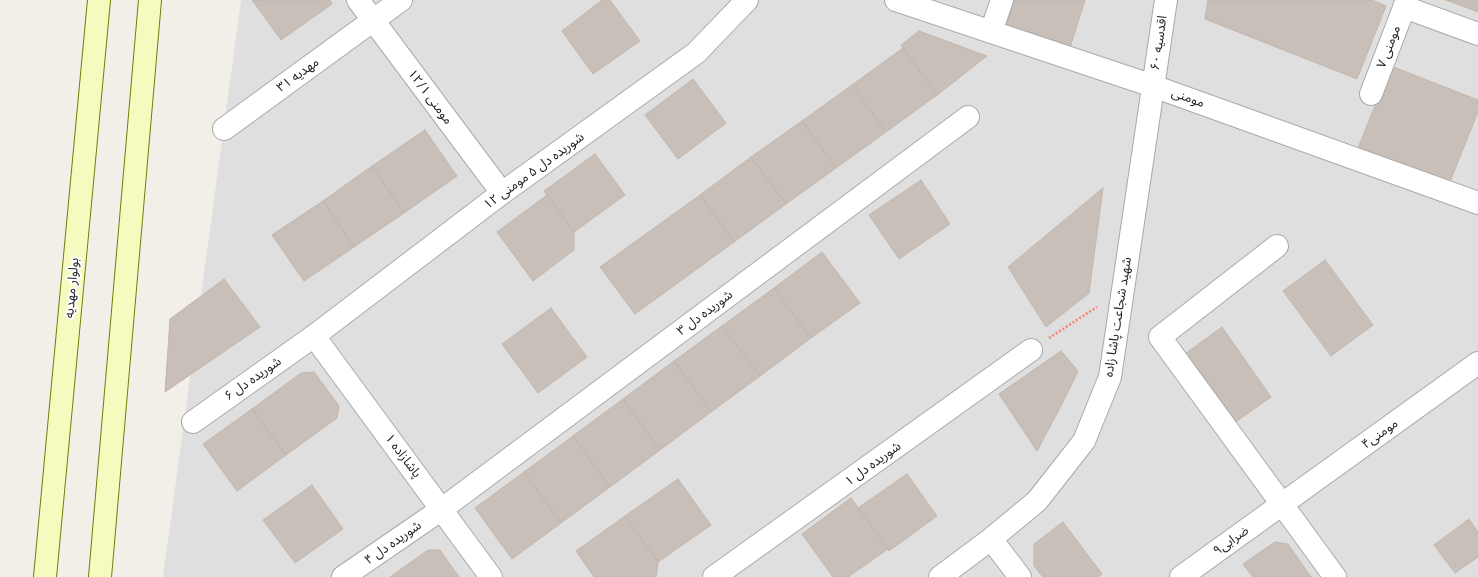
<!DOCTYPE html>
<meta charset="utf-8">
<style>
body{margin:0}
canvas{display:block;background:#f2efe9}
</style>
<canvas width="1478" height="577"></canvas>
<script>
const context = document.querySelector('canvas').getContext('2d');
context.lineJoin = 'round';
function paint(path, color) {
  context.fillStyle = color;
  context.fill(path, 'evenodd');
}
function toPath(rows) {
  const path = new Path2D();
  for (const r of rows) {
    path.moveTo(r[0], r[1]);
    for (let i = 2; i < r.length; i += 2) path.lineTo(r[i], r[i + 1]);
  }
  return path;
}
function stroke(path, color, width, dash) {
  context.strokeStyle = color;
  context.lineWidth = width;
  context.lineCap = dash ? 'butt' : 'round';
  context.setLineDash(dash || []);
  context.stroke(path);
}
function drawText(font, color, halo, rows, align = 'center') {
  context.font = font + ' Karla,"Noto Sans Arabic",sans-serif';
  context.lineWidth = 4;
  context.setLineDash([]);
  context.textBaseline = 'middle';
  context.strokeStyle = halo;
  context.fillStyle = color;
  for (const [text, x, y, turn = 0] of rows) {
    context.save();
    context.translate(x, y);
    context.rotate((+turn || 0) * Math.PI / 180);
    context.textAlign = isNaN(turn) ? turn : align;
    if (halo) context.strokeText(text, 0, 0);
    context.fillText(text, 0, 0);
    context.restore();
  }
}
paint(toPath([
 [241,0,1478,0,1478,577,163,577]
]), '#e0dfdf');
const building = toPath([
 [252,0,330,0,332,4,281,40,252,0],
 [602,0,610,0,640,41,593,74,562,31,602,0],
 [1014,0,1085,0,1067,57,1006,26,1014,0],
 [1208,0,1372,0,1386,6,1357,79,1205,19,1208,0],
 [1446,0,1478,0,1478,12,1446,0],
 [919,31,987,56,937,95,901,45,919,31],
 [903,48,937,95,886,132,852,85,903,48],
 [1391,66,1478,100,1478,112,1447,189,1356,153,1391,66],
 [693,79,726,123,678,159,645,115,693,79],
 [852,85,886,132,836,168,802,121,852,85],
 [802,121,836,168,786,204,751,157,802,121],
 [425,130,457,176,404,213,372,166,425,130],
 [595,154,625,195,574,232,544,191,595,154],
 [751,157,786,204,734,242,700,195,751,157],
 [372,166,404,213,354,247,323,201,372,166],
 [921,180,950,224,899,259,869,215,921,180],
 [1103,188,1089,293,1046,327,1008,267,1103,188],
 [547,195,574,232,574,250,533,281,497,232,547,195],
 [700,195,734,242,635,314,600,267,700,195],
 [323,201,354,247,304,281,272,235,323,201],
 [822,252,860,303,811,338,774,288,822,252],
 [1325,260,1373,325,1331,356,1283,291,1325,260],
 [224,279,260,327,165,392,170,319,224,279],
 [774,288,811,338,760,376,722,326,774,288],
 [551,308,587,357,538,393,502,344,551,308],
 [722,326,760,376,711,412,674,361,722,326],
 [1222,327,1271,397,1234,423,1185,354,1222,327],
 [1061,351,1078,371,1063,402,1037,451,999,394,1061,351],
 [674,361,711,412,660,450,623,399,674,361],
 [314,372,339,406,337,418,286,455,252,409,301,373,314,372],
 [623,399,660,450,610,487,573,436,623,399],
 [252,409,286,455,237,491,203,444,252,409],
 [573,436,610,487,561,523,524,472,573,436],
 [524,472,561,523,512,559,475,508,524,472],
 [907,474,937,516,889,551,858,508,907,474],
 [678,479,711,525,658,562,625,516,678,479],
 [312,485,343,529,295,563,263,520,312,485],
 [851,498,888,549,848,577,833,577,802,534,851,498],
 [625,516,658,562,656,577,594,577,576,551,625,516],
 [1469,519,1478,532,1478,557,1455,573,1434,545,1469,519],
 [1063,522,1102,574,1098,577,1043,577,1034,566,1034,544,1063,522],
 [1275,542,1288,544,1311,577,1253,577,1243,564,1275,542],
 [428,550,440,550,459,577,390,577,428,550]
]);
paint(building, '#c7bfb8');
stroke(building, '#c4b6ab', 1);
const minor = toPath([
 [358,0,502,193],
 [896,0,1153,86,1478,203],
 [1404,7,1478,34],
 [991,32,1002,0],
 [1371,94,1407,0],
 [224,129,401,0],
 [1277,246,1160,337,1335,577],
 [314,336,491,577],
 [193,422,314,336,502,193,696,53,747,0],
 [991,539,1020,577],
 [343,577,442,509,968,117],
 [714,577,1031,350],
 [940,577,991,539,1037,501,1084,441,1110,377,1166,0],
 [1181,577,1478,363]
]);
const secondary = toPath([
 [45,577,99,0],
 [100,577,150,0]
]);
stroke(minor, '#a9a9a9', 24);
stroke(secondary, '#707d05', 24);
stroke(toPath([
 [1049,338,1097,307]
]), '#fa8072', 2.5, [2, 2]);
stroke(minor, '#fff', 22);
stroke(secondary, '#f7fabf', 22);
drawText('13px', '#222', '#fff', [
 ["اقدسیه ۶۰",1159,43,-82],
 ["مومنی ۷",1389,47,-69],
 ["مهدیه ۳۱",298,75,-36],
 ["مومنی ۱۲/۱",430,97,53],
 ["مومنی",1188,98,20],
 ["شوریده دل ۵ مومنی ۱۲",534,171,-36],
 ["بولوار مهدیه",72,288,-85],
 ["شوریده دل ۳",705,313,-37],
 ["شهید شجاعت پاشا زاده",1118,317,-81],
 ["شوریده دل ۶",253,379,-35],
 ["مومنی۴",1380,434,-36],
 ["پاشازاده ۱",403,456,53],
 ["شوریده دل ۱",873,464,-36],
 ["ضرابی۹",1231,541,-36],
 ["شوریده دل ۴",393,543,-35]
]);
</script>
